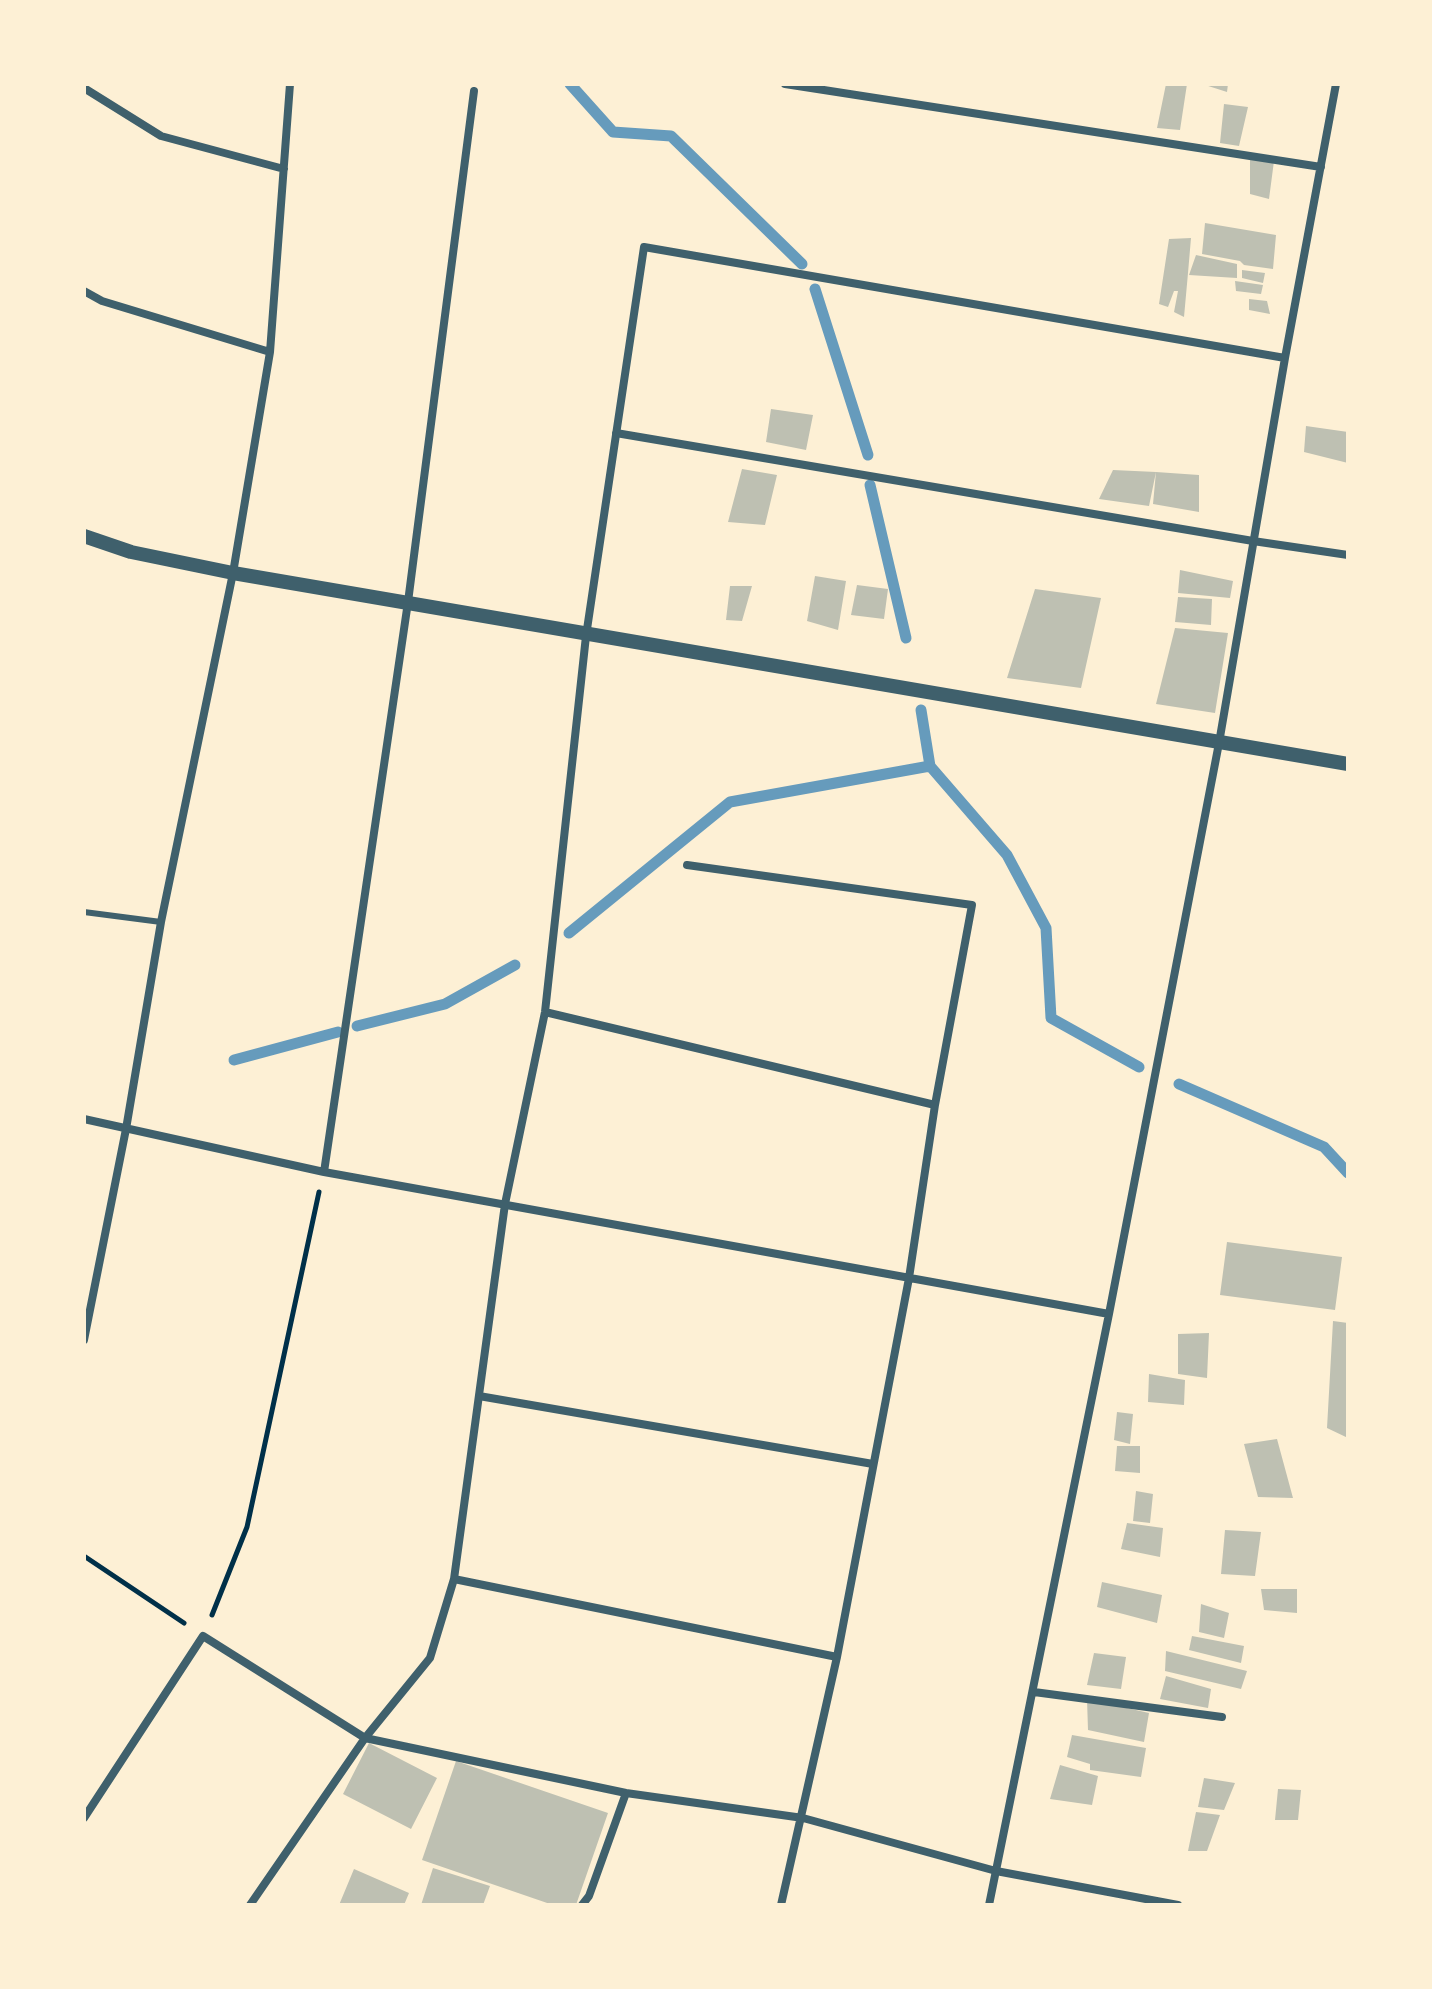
<!DOCTYPE html>
<style>
body{margin:0}
#map{position:relative;width:1432px;height:1989px;overflow:hidden;background:#fdf0d5;font-family:"DejaVu Sans",sans-serif}
canvas{display:block}
.frame{position:absolute;inset:0;border:86px solid #fdf0d5;pointer-events:none}
</style>
<div id="map">
<canvas width="1432" height="1989"></canvas>
<div class="frame"></div>
</div>
<script>
const context = document.querySelector('canvas').getContext('2d');
context.lineJoin = 'round';
function toPath(rows) {
  const path = new Path2D();
  for (const r of rows) {
    path.moveTo(r[0], r[1]);
    for (let i = 2; i < r.length; i += 2) path.lineTo(r[i], r[i + 1]);
  }
  return path;
}
function stroke(path, color, width, dash) {
  context.strokeStyle = color;
  context.lineWidth = width;
  context.lineCap = dash ? 'butt' : 'round';
  context.setLineDash(dash || []);
  context.stroke(path);
}
function paint(path, color) {
  context.fillStyle = color;
  context.fill(path, 'evenodd');
}
stroke(toPath([
 [570,84,613,132,671,136,802,264],
 [815,289,868,455],
 [870,485,906,638],
 [921,710,930,766,1007,855,1046,928,1051,1018,1139,1067],
 [569,933,730,802,930,766],
 [357,1026,445,1004,515,965],
 [234,1060,338,1032],
 [1179,1084,1324,1147,1348,1173]
]), '#669bbc', 11);
paint(toPath([
 [1166,84,1187,84,1180,130,1157,128],
 [1202,84,1228,84,1227,92],
 [1224,104,1248,107,1239,146,1220,143],
 [1250,157,1274,161,1269,199,1250,194],
 [1205,223,1276,235,1273,269,1244,265,1240,261,1202,254],
 [1191,238,1188,273,1184,317,1174,312,1178,291,1174,291,1168,307,1159,304,1169,239],
 [1196,255,1237,264,1237,278,1189,275],
 [1242,270,1265,273,1263,283,1242,278],
 [1235,281,1263,285,1261,294,1236,291],
 [1249,299,1267,301,1270,314,1249,310],
 [771,409,813,415,806,450,766,442],
 [1306,426,1348,432,1348,463,1304,452],
 [742,469,777,475,765,525,728,522],
 [1113,470,1156,472,1149,506,1099,499],
 [1156,472,1199,475,1199,512,1153,504],
 [1180,570,1233,581,1230,598,1178,593],
 [815,576,846,581,838,630,807,621],
 [857,585,888,589,884,619,851,615],
 [730,586,752,586,742,621,726,620],
 [1035,589,1101,598,1081,688,1007,678],
 [1178,597,1212,599,1211,625,1175,622],
 [1175,628,1228,633,1215,713,1156,704],
 [1227,1242,1342,1257,1335,1310,1220,1295],
 [1333,1321,1348,1323,1348,1438,1327,1428],
 [1209,1333,1207,1378,1178,1374,1178,1334],
 [1149,1374,1185,1380,1184,1405,1148,1402],
 [1117,1412,1133,1414,1130,1444,1114,1440],
 [1277,1439,1293,1498,1258,1497,1244,1444],
 [1117,1446,1140,1446,1140,1473,1115,1471],
 [1136,1491,1153,1494,1150,1523,1133,1521],
 [1127,1523,1163,1528,1160,1557,1121,1549],
 [1225,1530,1261,1532,1255,1576,1221,1574],
 [1102,1582,1162,1595,1157,1623,1097,1607],
 [1261,1589,1297,1589,1297,1613,1264,1610],
 [1201,1604,1229,1613,1224,1638,1199,1632],
 [1192,1636,1244,1646,1241,1663,1189,1650],
 [1166,1651,1247,1671,1241,1689,1165,1671],
 [1094,1653,1126,1657,1121,1689,1087,1685],
 [1166,1676,1211,1689,1208,1708,1160,1699],
 [1087,1699,1149,1713,1144,1742,1088,1730],
 [1072,1735,1146,1748,1141,1777,1090,1770,1090,1764,1067,1757],
 [369,1743,437,1778,411,1829,343,1794],
 [456,1761,608,1813,576,1905,553,1905,422,1860],
 [1060,1765,1098,1776,1092,1805,1050,1799],
 [1204,1778,1235,1783,1224,1810,1198,1807],
 [1278,1789,1301,1790,1298,1820,1275,1820],
 [1196,1812,1220,1815,1207,1851,1188,1851],
 [433,1868,490,1886,483,1905,421,1905],
 [354,1869,409,1893,404,1905,339,1905]
]), '#bec0b2');
stroke(toPath([
 [84,1556,184,1623],
 [212,1615,247,1527,319,1192]
]), '#003049', 5);
stroke(toPath([
 [84,912,161,922]
]), '#3f606c', 6);
stroke(toPath([
 [785,84,1321,167],
 [84,88,161,136,284,169],
 [84,291,102,301,270,352],
 [616,433,1253,541,1348,555],
 [687,865,972,905,935,1105,909,1278,837,1657,781,1905],
 [545,1012,935,1105],
 [84,1119,324,1172,1109,1314],
 [324,1172,408,602,474,91],
 [84,1340,126,1129,161,922,233,573,270,352,290,84],
 [479,1396,873,1464],
 [454,1579,837,1657],
 [1034,1692,1222,1717],
 [84,1818,203,1636,365,1738,626,1793,803,1818,996,1871,1178,1905],
 [250,1905,365,1738,430,1658,454,1579,505,1204,545,1012,586,636,644,247,1285,358],
 [582,1905,589,1896,626,1793],
 [989,1905,1109,1314,1219,743,1285,358,1336,84]
]), '#3f606c', 8);
stroke(toPath([
 [84,536,131,552,233,573,1348,764]
]), '#3f606c', 14);
</script>
